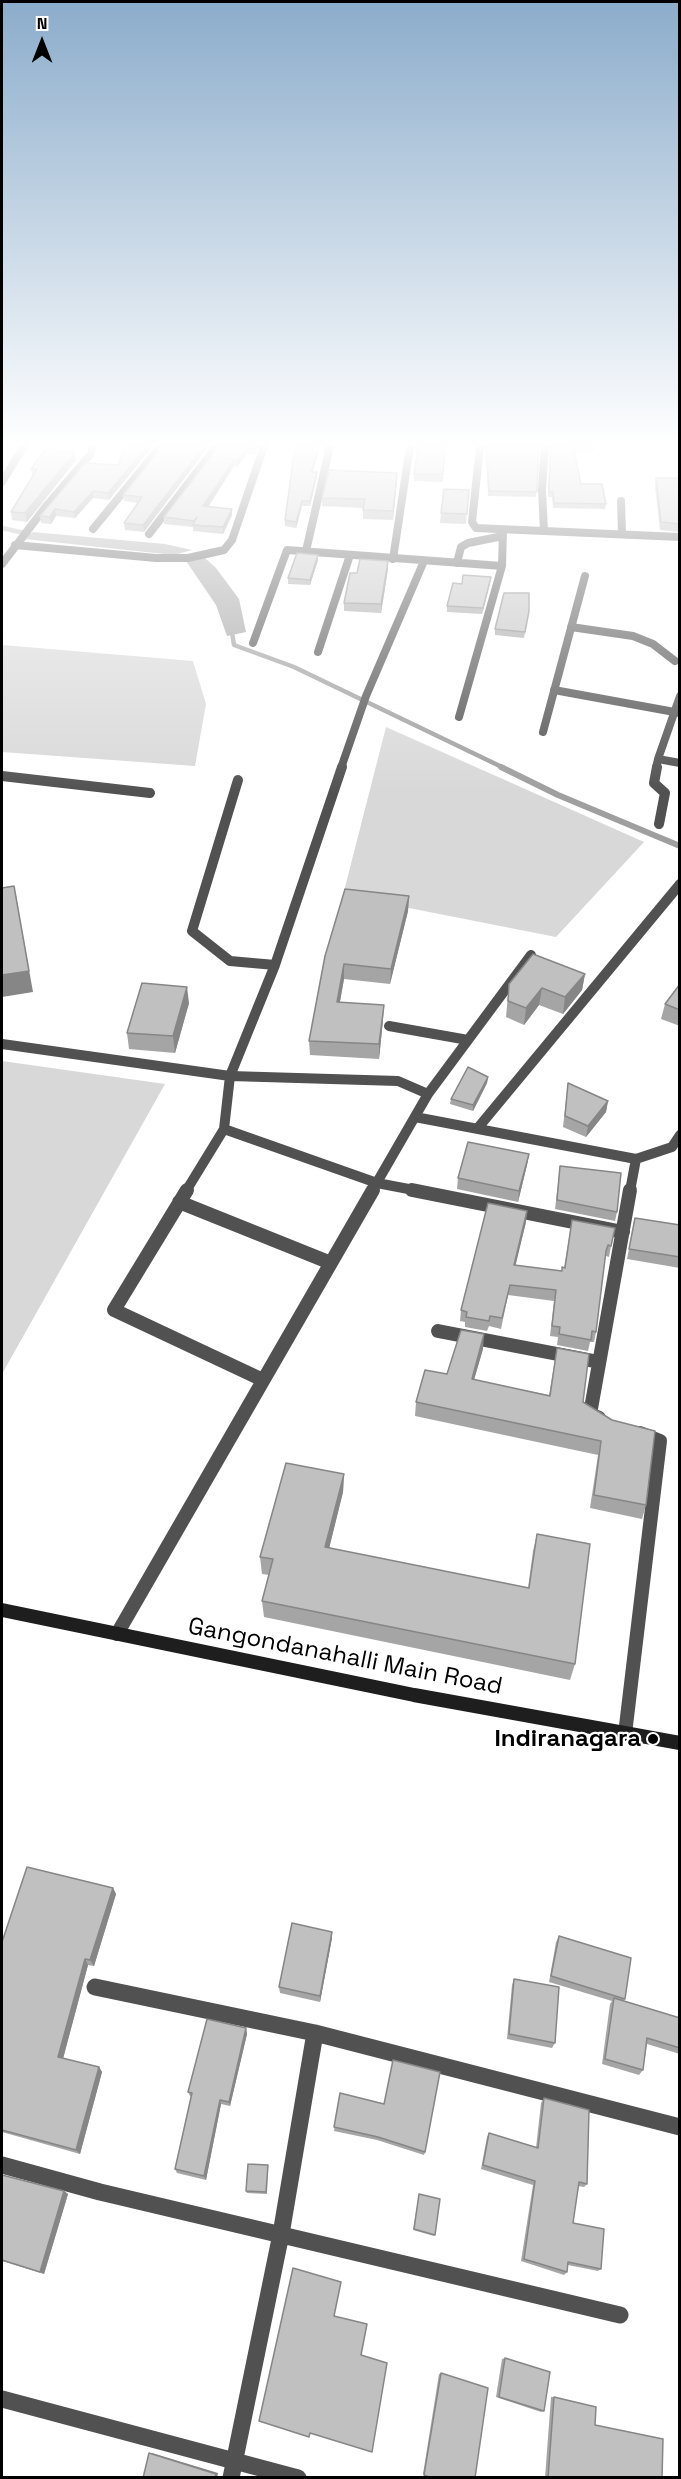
<!DOCTYPE html>
<style>
body{margin:0}
#map{position:relative;width:681px;height:2479px;overflow:hidden;background:#fff;font-family:"Space Grotesk",sans-serif}
canvas{display:block}
.frame{position:absolute;inset:0;border:3px solid #000;pointer-events:none}
.north{position:absolute;left:12px;top:12px;width:60px;height:60px;-webkit-text-stroke:4px #fff;paint-order:stroke;rotate:0deg;font-size:16px;font-weight:700;line-height:24px;text-align:center;color:#000}
.north::after{content:'';display:block;margin:auto;width:21px;height:27px;background:#000;clip-path:polygon(50% 0,100% 100%,50% 72%,0 100%)}
</style>
<div id="map">
<canvas width="681" height="2479"></canvas>
<div class="frame"></div>
<div class="north">N</div>
</div>
<script>
const context = document.querySelector('canvas').getContext('2d');
context.lineJoin = 'round';
function paint(path, color) {
  context.fillStyle = color;
  context.fill(path, 'evenodd');
}
function toPath(rows) {
  const path = new Path2D();
  for (const r of rows) {
    path.moveTo(r[0], r[1]);
    for (let i = 2; i < r.length; i += 2) path.lineTo(r[i], r[i + 1]);
  }
  return path;
}
function stroke(path, color, width, dash) {
  context.strokeStyle = color;
  context.lineWidth = width;
  context.lineCap = dash ? 'butt' : 'round';
  context.setLineDash(dash || []);
  context.stroke(path);
}
function drawText(font, color, halo, rows, align = 'center') {
  context.font = font + ' "Space Grotesk",sans-serif';
  context.lineWidth = 4.5;
  context.setLineDash([]);
  context.textBaseline = 'middle';
  context.strokeStyle = halo;
  context.fillStyle = color;
  for (const [text, x, y, turn = 0] of rows) {
    context.save();
    context.translate(x, y);
    context.rotate((+turn || 0) * Math.PI / 180);
    context.textAlign = isNaN(turn) ? turn : align;
    if (halo) context.strokeText(text, 0, 0);
    context.fillText(text, 0, 0);
    context.restore();
  }
}
paint(toPath([
 [2,645,193,661,206,704,195,766,2,752],
 [386,727,644,842,556,937,343,895],
 [2,1061,165,1084,2,1374]
]), '#d8d8d8');
paint(toPath([
 [33,532,165,544,192,550,174,555,24,539],
 [205,558,216,568,239,599,246,632,227,636,216,605,186,561]
]), '#9f9f9f');
stroke(toPath([
 [2,528,29,534],
 [231,626,234,645,294,667,504,768]
]), '#9f9f9f', 4.5);
stroke(toPath([
 [501,767,558,795,680,846]
]), '#9f9f9f', 6);
stroke(toPath([
 [480,446,472,522,476,528,680,537],
 [2,482,24,446],
 [621,501,622,534],
 [93,529,161,446],
 [544,531,542,490,545,446],
 [149,534,217,446],
 [15,545,156,558,188,558,224,550,232,540,264,446],
 [306,551,330,446],
 [393,559,410,446],
 [457,563,461,547,468,543,503,536],
 [2,564,47,505,90,455,93,446],
 [571,627,633,636,653,644,675,661],
 [253,643,287,550,502,566],
 [318,652,350,555],
 [554,690,680,713],
 [680,696,658,759,680,763],
 [459,717,502,566,503,530],
 [543,732,585,576],
 [341,768,366,696,424,561],
 [656,768,658,759]
]), '#515151', 8);
stroke(toPath([
 [657,767,654,783,665,793,659,824],
 [2,776,150,793],
 [238,780,192,931,230,961,275,965],
 [389,1026,468,1040],
 [2,1044,230,1076,398,1081,428,1094],
 [415,1117,636,1159,672,1147,680,1135],
 [224,1129,377,1183,419,1191],
 [477,1129,680,884],
 [186,1191,224,1129,230,1076,275,965,342,767],
 [372,1191,428,1094,531,955],
 [630,1191,636,1159]
]), '#515151', 10);
stroke(toPath([
 [187,1190,114,1310,263,1380],
 [412,1190,623,1232],
 [179,1202,331,1263],
 [438,1331,599,1362],
 [599,1418,590,1414,630,1190],
 [117,1634,373,1190],
 [625,1734,660,1441,640,1433]
]), '#515151', 14);
stroke(toPath([
 [95,1987,315,2033,680,2127],
 [2,2165,100,2192,620,2315],
 [2,2399,298,2478],
 [231,2478,281,2234,315,2033]
]), '#515151', 17);
stroke(toPath([
 [2,1610,414,1695,680,1743]
]), '#1e1e1e', 14);
paint(toPath([
 [163,446,144,532,125,530,124,523,138,503,124,501,123,495],
 [219,446,258,446,255,455,247,454,237,467,234,466,208,507,232,509,232,515,223,534,193,531,193,527,164,524,164,517],
 [295,446,320,446,313,472,317,472,317,477,310,506,302,506,296,528,285,526,285,520],
 [445,446,443,482,414,481,414,474],
 [486,446,539,446,536,497,488,496],
 [551,446,594,446,594,451,574,450,581,484,606,504,605,509,553,508,552,497,548,497,548,490],
 [75,452,76,460,27,522,12,520,11,512,33,477,31,469],
 [118,465,109,500,93,498,75,518,56,516,51,524,41,523,40,516],
 [397,473,393,520,363,519,363,508,322,506,322,498],
 [656,478,680,478,680,532,660,530,655,486],
 [469,490,466,524,440,523,441,513],
 [318,560,310,585,288,584,288,578],
 [388,569,381,613,344,611,344,603,357,573],
 [490,583,482,614,447,612,447,606,462,584],
 [529,611,524,638,495,635,495,629],
 [409,896,408,911,390,984,344,979,340,1002,383,1020,379,1059,310,1055,309,1041,325,956],
 [585,974,582,990,563,1014,539,1005,524,1025,506,1017,509,984],
 [680,984,680,1026,661,1019,665,1004],
 [189,1003,175,1053,129,1049,127,1033],
 [488,1077,487,1083,473,1111,450,1104,451,1099],
 [568,1083,608,1101,606,1112,586,1137,563,1127],
 [529,1154,527,1165,518,1202,457,1189,458,1178],
 [560,1166,617,1212,615,1221,555,1209],
 [635,1218,680,1225,680,1268,627,1259],
 [572,1220,611,1246,609,1257,606,1256,605,1258,596,1332,594,1342,590,1342,588,1351,557,1345,558,1337,550,1336,554,1301,508,1295,501,1329,489,1326,487,1331,465,1327,465,1322,460,1321,461,1310,526,1222,515,1265,562,1271,564,1268],
 [557,1348,583,1402,646,1505,642,1519,590,1508,598,1455,415,1416,416,1402,447,1374,483,1349,474,1380,549,1395],
 [344,1474,343,1492,329,1548,528,1588,533,1551,537,1534,575,1664,570,1680,264,1617,262,1601,269,1575,262,1574,260,1557],
 [113,1888,116,1894,94,1966,88,1965,63,2059,99,2067,102,2072,80,2154,2,2132,2,1942],
 [332,1932,332,1938,320,2002,280,1993,279,1987],
 [559,1936,625,1999,624,2001,680,2018,680,2054,647,2044,643,2070,639,2075,602,2064,610,2004,612,2001,549,1982,556,1942],
 [514,1979,555,2043,552,2048,507,2039,512,1985],
 [246,2028,247,2034,230,2106,221,2104,206,2180,177,2173,175,2169,191,2096,190,2096,188,2092],
 [340,2093,425,2152,424,2155,377,2140,334,2131],
 [544,2098,587,2184,584,2187,578,2186,573,2223,601,2269,598,2271,568,2265,567,2272,564,2275,521,2261,533,2185,481,2169,487,2137,489,2133,536,2148,541,2103],
 [268,2167,267,2194,247,2193,246,2191],
 [2,2175,64,2191,68,2194,44,2274,2,2261],
 [419,2194,435,2235,434,2236,413,2230],
 [505,2358,544,2411,541,2412,496,2397,502,2359],
 [441,2373,432,2478,423,2474,439,2374],
 [551,2397,554,2397,595,2425,662,2478,545,2478]
]), '#a5a5a5');
paint(toPath([
 [147,446,153,446,109,500,108,493],
 [204,446,209,446,144,532,143,525],
 [255,446,258,446,255,455,254,449],
 [319,446,320,446,311,477,311,472],
 [247,448,247,454,237,467,237,460],
 [75,452,76,460,27,522,25,513],
 [234,460,234,466,204,513,203,506],
 [317,472,317,477,310,506,310,501],
 [397,473,397,482,393,520,393,511],
 [93,491,93,498,75,518,74,512],
 [302,501,302,506,296,528,296,522],
 [55,509,56,516,51,524,50,517],
 [232,509,232,515,223,534,223,527],
 [318,555,318,560,310,585,310,580],
 [388,561,388,569,381,613,381,604],
 [491,577,490,583,482,614,483,608],
 [14,886,33,992,2,997,2,975],
 [409,896,408,911,390,984,391,969],
 [344,964,344,979,337,1017,337,1002],
 [585,974,582,990,563,1014,565,997],
 [187,987,189,1003,175,1053,173,1036],
 [542,988,539,1005,524,1025,526,1008],
 [384,1005,383,1020,379,1059,379,1044],
 [488,1077,487,1083,473,1111,473,1105],
 [608,1101,606,1112,586,1137,588,1126],
 [529,1154,527,1165,518,1202,519,1191],
 [527,1211,526,1222,513,1276,514,1265],
 [484,1334,483,1349,470,1393,472,1379],
 [344,1474,343,1492,325,1565,325,1547],
 [113,1888,116,1894,94,1966,90,1960],
 [332,1932,332,1938,320,2002,320,1996],
 [85,1959,88,1965,62,2062,58,2057],
 [246,2028,247,2034,230,2106,229,2102],
 [99,2067,102,2072,80,2154,76,2150],
 [220,2100,221,2104,206,2180,204,2176],
 [64,2191,68,2194,44,2274,40,2272],
 [149,2453,152,2453,218,2473,217,2478]
]), '#868686');
const building = toPath([
 [125,446,147,446,108,493,93,491,74,512,55,509,50,517,40,516,85,463,118,465,125,446],
 [163,446,204,446,143,525,124,523,142,497,123,495,163,446],
 [219,446,255,446,254,449,247,448,237,460,234,460,203,506,232,509,223,527,193,525,197,517,194,521,164,517,219,446],
 [295,446,319,446,311,472,317,472,310,501,302,501,296,522,285,520,295,446],
 [418,446,445,446,443,474,414,474,418,446],
 [486,446,539,446,537,492,489,491,486,446],
 [551,446,573,446,581,484,602,484,606,504,554,503,553,492,549,492,549,485,551,446],
 [46,449,75,452,25,513,11,512,37,469,31,469,46,449],
 [329,470,397,473,393,511,363,510,365,499,322,498,329,470],
 [656,478,680,478,680,524,661,522,656,478],
 [444,489,469,490,467,514,441,513,444,489],
 [297,553,318,555,310,580,288,578,297,553],
 [360,559,388,561,381,604,344,603,350,573,357,573,360,559],
 [463,575,491,577,483,608,447,606,453,583,462,584,463,575],
 [504,593,529,593,529,611,525,632,495,629,504,593],
 [14,886,29,971,2,975,2,888,14,886],
 [345,889,409,896,391,969,344,964,337,1002,384,1005,379,1044,309,1041,325,956,345,889],
 [533,954,585,974,565,997,542,988,526,1008,508,1001,509,984,533,954],
 [142,983,187,987,173,1036,127,1033,142,983],
 [680,984,680,1010,665,1004,680,984],
 [468,1067,488,1077,473,1105,451,1099,468,1067],
 [568,1083,608,1101,588,1126,565,1116,568,1083],
 [468,1142,529,1154,519,1191,458,1178,468,1142],
 [560,1166,621,1173,617,1212,557,1200,560,1166],
 [488,1203,527,1211,514,1265,562,1271,562,1267,565,1268,572,1220,615,1228,611,1246,608,1245,606,1251,596,1332,592,1331,591,1340,559,1334,560,1327,552,1326,556,1290,510,1285,502,1318,490,1316,489,1321,466,1317,467,1312,461,1310,488,1203],
 [635,1218,680,1225,680,1257,629,1249,635,1218],
 [461,1330,484,1334,472,1379,550,1396,557,1348,589,1354,583,1402,612,1420,655,1431,646,1505,594,1495,601,1441,416,1402,425,1370,447,1374,461,1330],
 [286,1463,344,1474,325,1547,529,1588,537,1534,590,1544,575,1664,262,1601,273,1559,260,1557,286,1463],
 [27,1867,113,1888,90,1960,85,1959,58,2057,99,2067,76,2150,2,2130,2,1942,27,1867],
 [292,1923,332,1932,320,1996,279,1987,292,1923],
 [559,1936,631,1958,625,1999,551,1976,559,1936],
 [514,1979,559,1987,555,2043,509,2034,514,1979],
 [614,1998,680,2018,680,2048,647,2038,643,2070,605,2059,614,1998],
 [207,2019,246,2028,229,2102,220,2100,204,2176,175,2169,192,2093,188,2092,207,2019],
 [393,2060,440,2072,425,2152,378,2137,334,2127,340,2093,384,2104,393,2060],
 [544,2098,589,2110,587,2184,579,2182,573,2223,604,2229,601,2269,568,2262,567,2272,524,2259,535,2181,483,2165,489,2133,538,2148,544,2098],
 [248,2164,268,2165,266,2192,246,2191,248,2164],
 [2,2175,64,2191,40,2272,2,2260,2,2175],
 [419,2194,440,2199,435,2235,414,2229,419,2194],
 [293,2268,341,2282,334,2316,367,2324,361,2355,387,2363,372,2452,310,2433,309,2437,259,2421,293,2268],
 [505,2358,550,2372,544,2411,499,2397,505,2358],
 [441,2373,488,2388,475,2478,432,2478,424,2475,441,2373],
 [554,2397,596,2407,595,2425,663,2439,662,2478,548,2478,554,2397],
 [149,2453,216,2474,215,2478,143,2478,149,2453]
]);
paint(building, '#c0c0c0');
stroke(building, '#868686', 1.5);
const sky = context.createLinearGradient(0, 0, 0, 793);
sky.addColorStop(0, '#8baccb');
sky.addColorStop(0.56, '#fff');
sky.addColorStop(1, '#ffffff00');
context.fillStyle = sky;
context.fillRect(0, 0, 681, 793);
for (const [x, y, r, color] of [
 [653,1739,6,"#000"]
]) {
  const dot = new Path2D();
  dot.arc(x, y, r, 0, 2 * Math.PI);
  context.fillStyle = color;
  context.fill(dot);
  stroke(dot, '#fff', 2);
}
drawText('24px', '#000', '#fff', [
 ["Gangondanahalli Main Road",345,1657,11]
]);
drawText('bold 24px', '#000', '#fff', [
 ["Indiranagara",641,1739]
], 'right');
</script>
